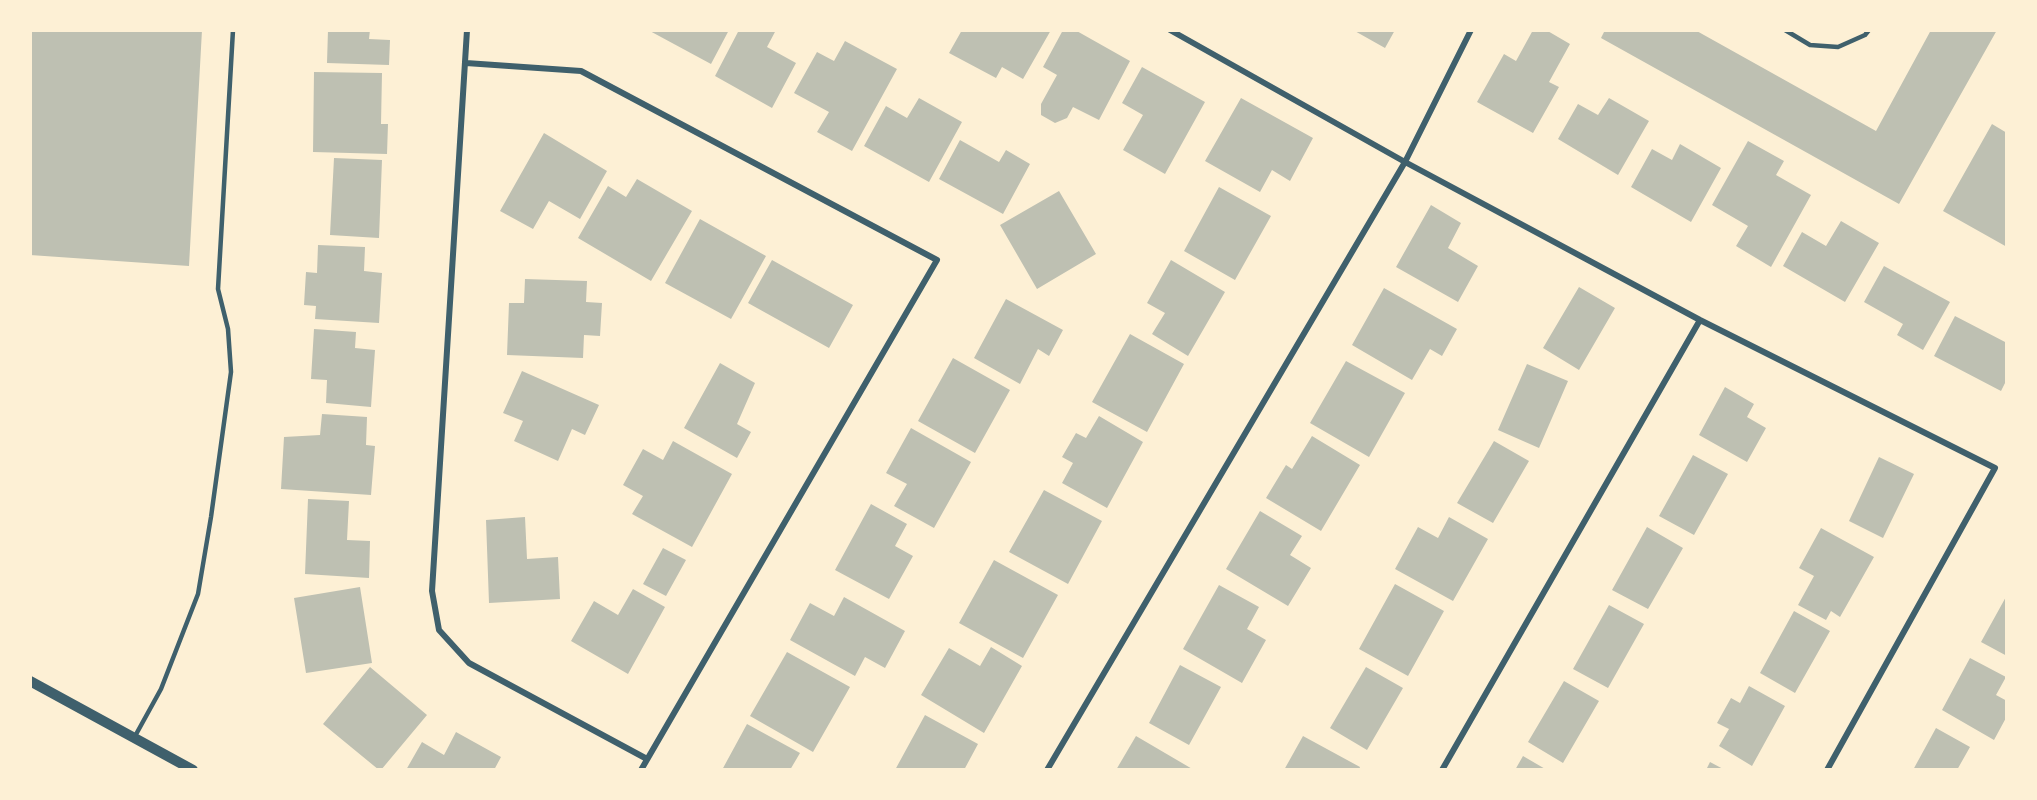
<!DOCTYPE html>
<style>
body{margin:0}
#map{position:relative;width:2037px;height:800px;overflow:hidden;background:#fdf0d5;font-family:"Roboto Serif",serif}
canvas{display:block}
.frame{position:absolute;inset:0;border:32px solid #fdf0d5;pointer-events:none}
</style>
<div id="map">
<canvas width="2037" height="800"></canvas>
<div class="frame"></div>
</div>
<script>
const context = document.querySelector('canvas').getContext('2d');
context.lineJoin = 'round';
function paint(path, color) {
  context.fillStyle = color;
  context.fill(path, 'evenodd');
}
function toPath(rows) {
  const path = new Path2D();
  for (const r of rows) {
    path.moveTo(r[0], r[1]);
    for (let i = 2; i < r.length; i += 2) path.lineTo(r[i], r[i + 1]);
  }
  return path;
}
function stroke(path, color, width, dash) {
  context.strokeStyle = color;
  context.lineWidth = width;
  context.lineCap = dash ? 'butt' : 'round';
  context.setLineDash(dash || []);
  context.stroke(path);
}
paint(toPath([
 [30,30,202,30,189,266,30,255],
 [328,30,370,30,369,39,390,40,389,65,327,63],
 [648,30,729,30,711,64],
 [739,30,776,30,767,47,796,63,772,108,715,76],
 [962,30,1051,30,1023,79,1002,67,996,78,949,53],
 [1063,30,1075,30,1130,61,1099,120,1073,107,1067,118,1055,123,1041,115,1041,104,1057,75,1043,67],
 [1353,30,1395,30,1385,48],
 [1533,30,1546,30,1570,44,1549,82,1559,87,1533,133,1477,102,1504,54,1516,61],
 [1605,30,1695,30,1876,131,1931,30,1997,30,1899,204,1601,38],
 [845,41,897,69,852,151,817,132,829,112,794,93,817,52,834,61],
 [1142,67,1205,102,1165,174,1123,150,1143,115,1122,103],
 [314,72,382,73,381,124,388,124,387,154,313,152],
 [919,98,962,122,929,182,864,146,886,106,907,118],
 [1241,98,1313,138,1290,181,1272,170,1260,192,1205,161],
 [1609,98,1649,121,1618,175,1558,139,1578,104,1598,115],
 [1992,124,2007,133,2007,247,1943,211],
 [544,133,607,171,580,219,549,201,533,229,500,211],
 [960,140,999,162,1006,150,1030,164,1003,214,939,179],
 [1748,141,1784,161,1776,175,1811,195,1771,267,1736,246,1748,226,1712,205],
 [1680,144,1721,168,1691,222,1631,187,1652,149,1672,160],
 [334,158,382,160,379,238,330,235],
 [637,179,692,211,651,281,578,238,608,186,626,197],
 [1219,187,1271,216,1235,280,1184,251],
 [1059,191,1096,254,1037,289,1000,225],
 [1431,205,1461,223,1448,248,1478,266,1458,302,1396,267],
 [700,219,766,256,731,319,665,283],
 [1841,221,1879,243,1845,302,1783,266,1802,232,1826,246],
 [318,245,365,247,364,271,382,273,379,323,315,319,316,306,304,305,306,272,317,273],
 [772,260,853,305,829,348,748,303],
 [1171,260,1225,292,1188,356,1152,334,1165,313,1147,303],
 [1884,266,1950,302,1923,350,1897,335,1903,324,1864,302],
 [525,279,587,281,586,302,602,303,600,336,584,335,583,358,507,355,509,303,524,303],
 [1579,287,1615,308,1579,370,1543,348],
 [1384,288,1457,329,1442,356,1430,349,1412,380,1352,345],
 [1006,299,1063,330,1049,356,1038,349,1020,384,974,358],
 [1955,316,2007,343,2007,379,2001,391,1934,356],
 [314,329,356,332,355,348,375,350,371,407,326,403,327,380,311,379],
 [1130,334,1184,364,1147,432,1092,402],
 [953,358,1010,390,975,453,918,421],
 [1346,361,1405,393,1369,457,1310,423],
 [720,363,755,383,737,424,751,432,737,458,684,428],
 [1527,364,1568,381,1539,448,1498,430],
 [522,371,599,405,585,435,572,429,558,461,514,441,523,421,503,413],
 [1725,387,1754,404,1747,417,1766,428,1747,462,1699,435],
 [322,414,367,417,366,445,375,446,371,495,281,489,284,437,320,435],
 [1099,416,1143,442,1107,508,1062,483,1073,463,1062,457,1076,433,1086,438],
 [911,428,971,462,934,528,894,506,907,484,886,473],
 [1312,436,1360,465,1321,531,1266,498,1286,465,1292,469],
 [673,441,732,474,692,547,632,514,643,496,623,485,643,449,663,460],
 [1494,441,1529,461,1493,523,1457,503],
 [1693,455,1728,474,1694,535,1659,516],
 [1879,457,1914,474,1883,538,1849,521],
 [1044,490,1102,521,1068,584,1009,552],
 [308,499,349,501,347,540,370,541,369,578,305,574],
 [871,504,907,524,895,546,913,556,889,599,835,570],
 [1260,511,1302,536,1290,555,1311,568,1288,606,1226,569],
 [525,517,527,559,558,557,560,599,489,603,486,520],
 [1449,517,1488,539,1453,601,1395,569,1418,527,1438,538],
 [1647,527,1683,548,1648,609,1612,590],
 [1821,528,1874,557,1840,617,1831,611,1826,620,1798,605,1814,576,1799,568],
 [663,548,686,560,666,596,643,584],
 [994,560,1058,595,1023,658,959,623],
 [1395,584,1444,611,1408,676,1359,649],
 [1219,585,1259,607,1247,629,1266,640,1242,683,1183,649],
 [360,587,372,663,306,673,294,598],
 [633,589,665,607,628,674,571,641,594,601,618,615],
 [2007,595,2007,656,1981,642],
 [844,597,905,631,885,668,865,657,855,676,790,640,810,603,834,616],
 [1609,605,1644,624,1608,688,1573,669],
 [1794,611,1830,631,1795,693,1760,673],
 [991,647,1022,666,984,733,921,695,949,648,980,666],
 [787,652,850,687,813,752,750,716],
 [1970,658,2006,677,1996,695,2007,701,2007,716,1994,740,1942,710],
 [1180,665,1221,687,1189,745,1149,723],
 [370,667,427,715,381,770,379,770,323,724],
 [1366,667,1403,688,1367,750,1330,728],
 [1564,681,1599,701,1563,763,1528,742],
 [1749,686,1785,706,1752,766,1719,746,1729,729,1717,723,1731,698,1740,703],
 [925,715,978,744,964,770,895,770],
 [747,724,800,753,790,770,722,770],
 [1936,728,1970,747,1957,770,1913,770],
 [456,732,501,757,494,770,406,770,422,742,444,755],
 [1136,736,1194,770,1116,770],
 [1303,736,1360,767,1359,770,1284,770],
 [1523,756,1547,770,1515,770],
 [1710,762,1725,770,1706,770]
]), '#bec0b2');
stroke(toPath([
 [1785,30,1810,45,1838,47,1865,35,1869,30],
 [134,738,161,689,198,594,211,517,231,372,228,329,218,289,233,30]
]), '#3f606c', 4.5);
stroke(toPath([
 [467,30,432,591,439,630,469,663,647,759],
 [1170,30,1405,162,1700,320,1995,468,1827,770],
 [466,63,581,71,937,260,641,770],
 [1047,770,1405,162,1471,30],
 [1442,770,1700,320]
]), '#3f606c', 6);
stroke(toPath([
 [30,681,193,770]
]), '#3f606c', 10);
</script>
